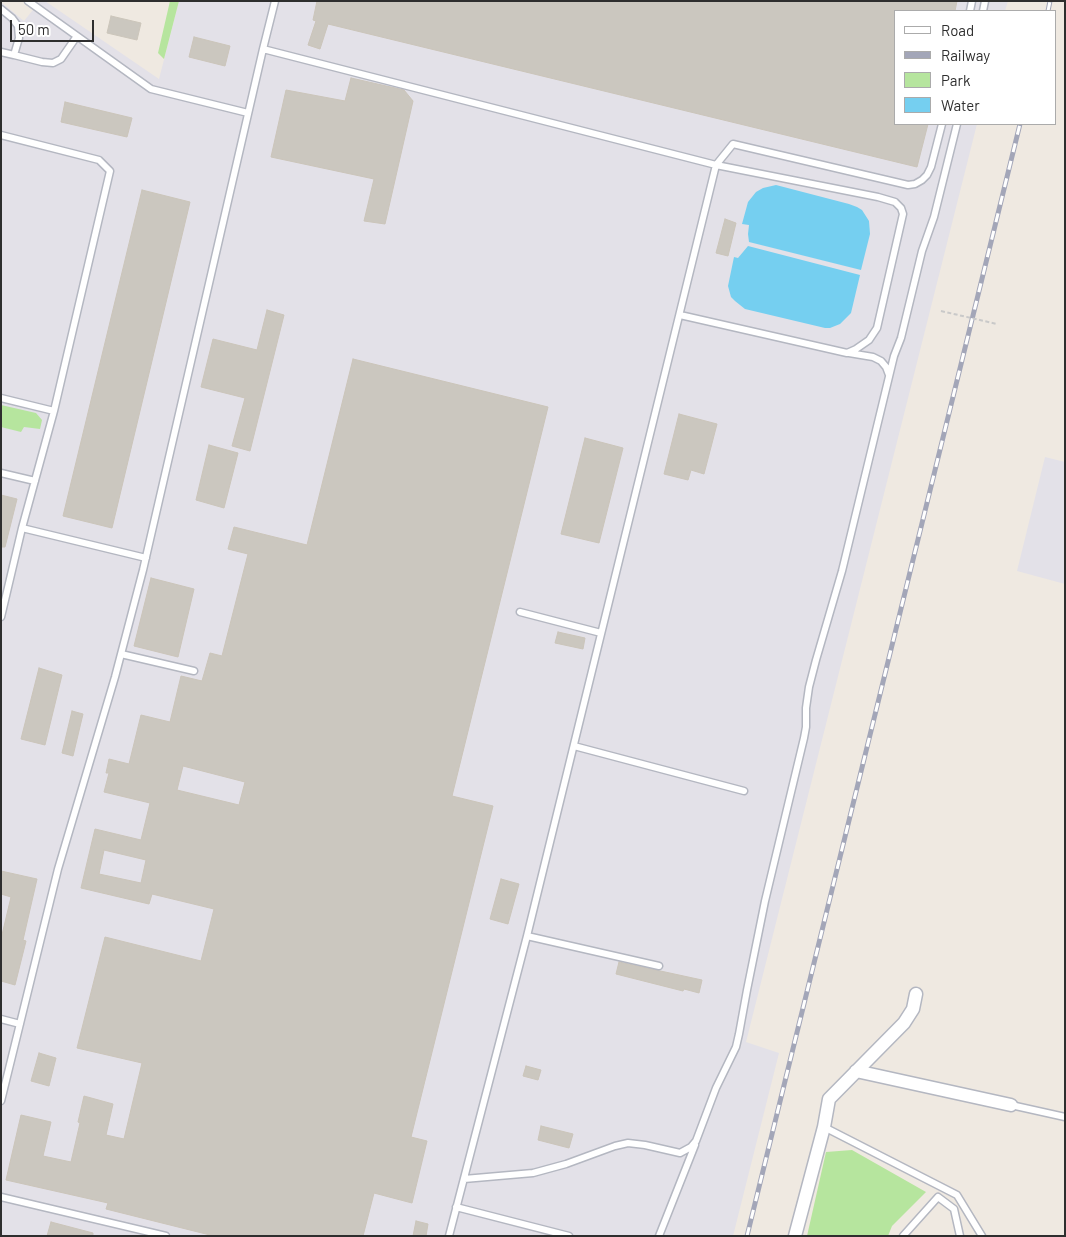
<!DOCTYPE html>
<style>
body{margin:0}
#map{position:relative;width:1066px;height:1237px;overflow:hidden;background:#efe9e1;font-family:Barlow,sans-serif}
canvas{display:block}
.frame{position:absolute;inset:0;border:2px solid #2e2e2e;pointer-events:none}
.legend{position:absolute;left:894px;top:10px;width:162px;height:115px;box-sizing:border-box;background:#fff;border:1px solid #ababab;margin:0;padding:6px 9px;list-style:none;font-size:15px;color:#2e2e2e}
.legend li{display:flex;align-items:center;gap:10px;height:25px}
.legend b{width:25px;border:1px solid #ababab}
.scale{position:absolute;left:10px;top:20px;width:84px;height:22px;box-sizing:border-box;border:2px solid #2e2e2e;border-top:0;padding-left:6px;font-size:15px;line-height:18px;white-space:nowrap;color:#2e2e2e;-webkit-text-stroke:4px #fff;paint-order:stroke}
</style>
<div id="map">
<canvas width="1066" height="1237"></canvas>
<div class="frame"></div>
<ul class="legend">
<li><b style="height:6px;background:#fff"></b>Road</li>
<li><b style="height:6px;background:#a3a6b8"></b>Railway</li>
<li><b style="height:14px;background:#b6e59e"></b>Park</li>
<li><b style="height:14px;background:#75cff0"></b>Water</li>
</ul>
<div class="scale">50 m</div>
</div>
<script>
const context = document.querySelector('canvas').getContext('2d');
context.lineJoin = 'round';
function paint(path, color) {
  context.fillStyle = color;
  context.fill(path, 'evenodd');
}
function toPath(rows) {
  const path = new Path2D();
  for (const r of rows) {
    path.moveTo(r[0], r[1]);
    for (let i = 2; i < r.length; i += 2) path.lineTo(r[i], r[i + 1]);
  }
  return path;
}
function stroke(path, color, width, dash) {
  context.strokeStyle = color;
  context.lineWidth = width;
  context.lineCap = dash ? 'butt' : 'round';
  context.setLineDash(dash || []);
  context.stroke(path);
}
paint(toPath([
 [40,1,45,1,159,79,179,1,1008,1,1005,11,895,11,895,124,977,124,746,1042,779,1053,733,1236,1,1236,1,2,24,21],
 [1045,457,1065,462,1065,584,1017,571]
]), '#e3e1e8');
paint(toPath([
 [170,1,179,1,164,59,158,53],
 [1,405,36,413,42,420,40,429,24,427,21,432,1,427],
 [852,1150,926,1192,892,1226,888,1236,807,1236,826,1152]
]), '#b6e59e');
paint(toPath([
 [776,185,849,204,857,207,862,210,869,221,870,234,861,270,749,242,748,234,749,225,742,224,748,202,756,192,763,188],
 [748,246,860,275,851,313,840,324,830,328,825,328,745,309,735,301,731,297,728,286,734,257,738,258]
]), '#75cff0');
const building = toPath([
 [317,1,957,1,955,11,895,11,895,124,928,124,917,167,328,24,320,49,308,45,316,21,313,20,317,1],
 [111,16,141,23,137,40,107,33,111,16],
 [194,37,230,46,225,66,189,57,194,37],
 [351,78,404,90,413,101,385,224,364,221,374,179,271,157,286,90,345,101,351,78],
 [65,102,132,118,127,137,61,122,65,102],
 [142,190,190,202,112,528,63,516,142,190],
 [725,219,736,223,728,256,716,253,725,219],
 [267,310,284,315,250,451,232,446,245,398,201,387,213,339,257,350,267,310],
 [353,359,548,407,452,796,493,806,411,1137,427,1141,412,1203,374,1193,363,1236,214,1236,106,1209,108,1203,6,1180,21,1115,51,1122,43,1156,71,1162,80,1123,78,1122,84,1096,113,1104,106,1135,124,1139,142,1063,77,1048,105,937,201,961,214,909,152,894,149,904,81,888,95,829,141,840,150,803,104,792,109,773,106,773,109,759,129,764,141,715,170,722,181,676,202,681,210,653,222,656,248,554,228,549,234,527,307,545,353,359],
 [183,766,245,782,239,805,177,790,183,766],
 [104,850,146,860,141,883,99,874,104,850],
 [679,414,717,424,704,474,691,470,688,480,664,474,679,414],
 [585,438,623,448,599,543,561,534,585,438],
 [209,445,238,453,224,508,196,500,209,445],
 [1,495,17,499,5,547,1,547,1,495],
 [151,578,194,589,178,657,134,646,151,578],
 [558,632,585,638,583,649,555,643,558,632],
 [39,668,62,675,45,745,21,739,39,668],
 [72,711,83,714,73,756,62,753,72,711],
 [1,871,37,879,23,940,26,941,15,985,1,981,1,939,11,897,1,894,1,871],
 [501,879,519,884,508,924,490,919,501,879],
 [619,962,702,980,699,993,684,989,683,991,616,974,619,962],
 [39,1053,56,1058,49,1086,31,1081,39,1053],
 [526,1066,541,1070,538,1080,523,1076,526,1066],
 [541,1126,573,1134,569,1148,538,1140,541,1126],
 [416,1221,428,1224,426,1236,413,1236,416,1221],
 [51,1222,93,1233,93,1236,47,1236,51,1222]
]);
paint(building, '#cbc7bf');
stroke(building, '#cbc5ba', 1);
const service = toPath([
 [28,1,151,89,248,113],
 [1,9,12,18,18,26,19,38,14,55,42,62,53,63,61,59,77,36],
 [970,11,972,1],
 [983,11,985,1],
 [263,49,275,1],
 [1,52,14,55],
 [1,135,99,160,110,171,54,411,1,398],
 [849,353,873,357,881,361,886,367,889,375],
 [1,473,35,481],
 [22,528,146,558],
 [520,612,601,633],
 [1,617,22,528,54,411],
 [121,654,194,671],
 [574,746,744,791],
 [527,936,659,966],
 [1,1019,20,1024],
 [1,1101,58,869,115,677,143,570,263,49,716,165,878,197,895,202,901,208,903,214,877,328,869,340,856,349,847,353,680,315],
 [1011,1105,1065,1117],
 [824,1127,957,1195,982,1236],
 [464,1179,533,1173,566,1164,615,1146,628,1143,645,1145,680,1153,691,1147,696,1141,716,1088,736,1047,739,1034,747,990,765,901,804,738,806,727,806,708,809,687,816,660,842,571,894,356,901,338,922,251,934,217,957,124],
 [1,1197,166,1236],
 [456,1207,569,1236],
 [449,1236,527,936,716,165,733,144,908,185,915,184,922,180,927,175,931,167,942,124],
 [659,1236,695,1145],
 [903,1236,938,1197,954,1209,960,1236]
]);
const minor = toPath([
 [856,1071,1011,1105],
 [795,1236,824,1127,829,1099,904,1023,913,1009,916,994]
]);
stroke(service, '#b4b7c1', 9);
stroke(minor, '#b4b7c1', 15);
stroke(service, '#fff', 6);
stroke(minor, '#fff', 12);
const rail = toPath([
 [1048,11,1050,1],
 [747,1236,1020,124]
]);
stroke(rail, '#a3a6b8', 5);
stroke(rail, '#fff', 3, [9]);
stroke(toPath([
 [941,311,997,324]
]), '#c9c9c9', 2, [4, 2.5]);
</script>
